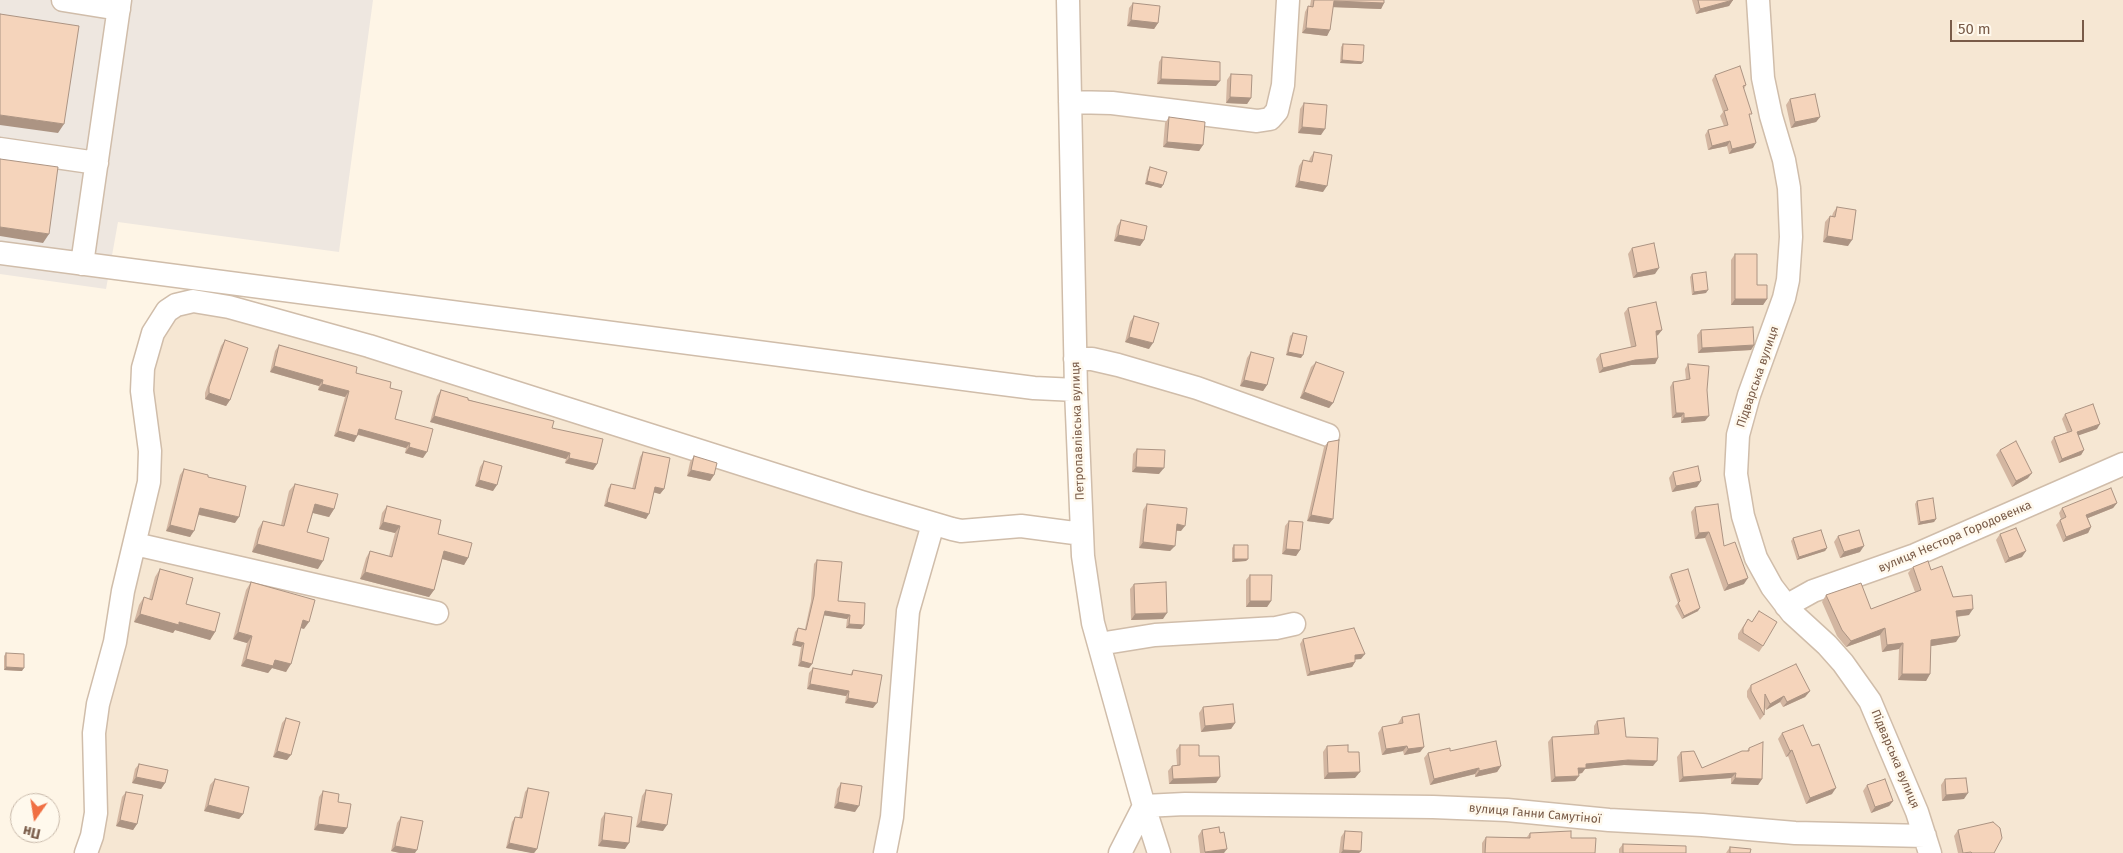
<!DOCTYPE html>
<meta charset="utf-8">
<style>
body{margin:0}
#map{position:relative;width:2123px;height:853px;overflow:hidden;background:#fef5e6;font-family:"Fira Sans",sans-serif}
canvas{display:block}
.north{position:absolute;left:10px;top:793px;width:50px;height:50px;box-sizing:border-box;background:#fff9ed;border:1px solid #c9baab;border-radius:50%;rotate:193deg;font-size:14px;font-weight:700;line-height:20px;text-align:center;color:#795b48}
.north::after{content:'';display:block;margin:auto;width:18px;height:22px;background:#f06f43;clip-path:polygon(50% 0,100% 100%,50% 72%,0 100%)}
.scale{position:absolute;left:1950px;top:20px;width:134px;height:22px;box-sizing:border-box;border:2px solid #795b48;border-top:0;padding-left:6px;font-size:15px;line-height:18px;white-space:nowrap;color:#795b48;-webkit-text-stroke:4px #fff9ed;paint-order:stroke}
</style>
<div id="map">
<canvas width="2123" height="853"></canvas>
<div class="north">Пн</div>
<div class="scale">50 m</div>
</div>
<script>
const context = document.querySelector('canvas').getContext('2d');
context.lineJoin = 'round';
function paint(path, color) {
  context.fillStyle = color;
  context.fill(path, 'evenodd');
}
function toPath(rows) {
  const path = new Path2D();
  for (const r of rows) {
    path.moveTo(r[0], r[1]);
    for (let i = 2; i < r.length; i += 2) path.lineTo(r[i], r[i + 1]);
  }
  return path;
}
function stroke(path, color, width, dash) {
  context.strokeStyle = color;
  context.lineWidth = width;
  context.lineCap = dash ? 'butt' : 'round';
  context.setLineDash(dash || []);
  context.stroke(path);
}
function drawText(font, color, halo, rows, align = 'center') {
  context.font = font + ' "Fira Sans",sans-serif';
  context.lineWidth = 5;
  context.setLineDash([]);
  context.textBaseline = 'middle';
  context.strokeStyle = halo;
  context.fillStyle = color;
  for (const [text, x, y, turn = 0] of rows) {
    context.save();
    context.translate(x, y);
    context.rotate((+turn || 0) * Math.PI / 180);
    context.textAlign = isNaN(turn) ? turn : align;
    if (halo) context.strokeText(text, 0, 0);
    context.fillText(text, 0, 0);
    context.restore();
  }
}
paint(toPath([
 [1068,0,2123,0,2123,853,1120,853,1144,806,1093,623],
 [185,302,933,524,888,853,86,853,97,771,135,544,143,368]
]), '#f6e7d3');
paint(toPath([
 [0,0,373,0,339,252,118,222,106,289,0,274]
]), '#eee7e0');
const minor = toPath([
 [63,0,119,9],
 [1068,0,1076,390,1083,556,1093,623,1144,806,1159,853],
 [1758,0,1763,78,1771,116,1784,160,1789,188,1791,237,1788,280,1784,298,1749,395,1738,435,1736,474,1743,516,1756,558,1772,587,1792,613,1827,645,1843,663,1870,701,1917,812,1930,853],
 [1070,102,1112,103,1257,121,1270,119,1277,111,1283,85,1288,0],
 [0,149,97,163],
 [0,253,987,382,1034,388,1076,390],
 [82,264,120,0],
 [1075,359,1092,359,1118,365,1197,388,1328,435],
 [135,544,437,613],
 [1786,606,1813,591,1915,555,2123,464],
 [1099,644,1155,635,1276,628,1294,624],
 [86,853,92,836,96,813,94,733,98,704,115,642,123,591,149,482,150,451,142,391,143,368,153,333,167,311,176,305,193,301,229,307,369,346,861,502,952,529,961,531,1021,526,1082,534],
 [885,853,892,817,908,611,933,524],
 [1120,853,1144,806,1185,804,1433,807,1507,810,1609,820,1702,825,1795,833,1925,836]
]);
stroke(minor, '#d0bdaa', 25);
stroke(minor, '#fff', 22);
paint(toPath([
 [1311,0,1384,0,1384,3,1381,9,1333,7,1330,30,1327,36,1302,33,1305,12,1308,6,1310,6],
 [1692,0,1733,0,1729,6,1696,14],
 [1133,3,1158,23,1154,29,1127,26,1129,8],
 [1343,44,1363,62,1361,64,1340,63,1341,47],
 [1162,57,1216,86,1157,84,1159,62],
 [1231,74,1251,98,1247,104,1226,103,1227,80],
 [1715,75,1746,85,1744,89,1750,117,1753,148,1729,154,1727,146,1708,150,1705,135,1708,130,1724,126,1720,116,1723,112,1712,80],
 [1790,99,1820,117,1816,122,1791,128,1786,105],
 [1304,103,1321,135,1298,133,1300,109],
 [1169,117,1203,145,1199,151,1163,147,1165,123],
 [1314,152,1323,192,1295,187,1299,166,1303,160,1309,161,1310,158],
 [1150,167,1163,185,1161,188,1145,184,1148,170],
 [1837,207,1848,246,1823,242,1825,222,1830,216,1832,216,1833,213],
 [1121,220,1144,240,1140,246,1114,241,1117,226],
 [1632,248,1655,274,1633,278,1628,254],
 [1735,254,1767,299,1763,305,1731,305,1731,260],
 [1692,274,1706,293,1692,295,1690,277],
 [1628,308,1662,330,1658,335,1657,336,1658,358,1655,364,1631,365,1599,373,1596,359,1600,354,1631,347,1624,313],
 [1134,316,1149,349,1125,342,1130,322],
 [1701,330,1754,345,1751,350,1698,353,1697,335],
 [1293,333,1301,358,1286,355,1290,336],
 [225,340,230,400,226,406,205,399,205,393,221,346],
 [279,345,356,373,390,388,395,419,423,458,405,453,406,448,358,435,354,442,334,436,345,397,318,390,319,386,270,372,275,351],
 [1251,352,1267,385,1263,391,1240,386,1247,358],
 [1316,362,1333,403,1329,408,1300,398,1311,367],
 [1688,364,1707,390,1705,421,1681,423,1681,417,1672,418,1670,387,1673,382,1686,380,1685,369],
 [441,390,552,428,597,464,593,470,565,463,566,459,430,422,437,396],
 [2065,414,2097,429,2078,435,2084,450,2081,455,2059,463,2051,442,2054,437,2067,432,2062,419],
 [1328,442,1329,524,1307,521,1324,447],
 [1137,449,1159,474,1132,472,1133,454],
 [2000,450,2028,478,2012,487,1996,455],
 [643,452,664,489,660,494,654,492,646,519,604,506,608,489,611,484,632,489,640,457],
 [694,456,714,475,710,481,687,476,690,462],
 [484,461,493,491,475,486,480,467],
 [184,469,208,477,235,523,199,515,190,537,166,531,180,475],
 [1673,472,1697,487,1672,492,1669,478],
 [295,484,334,509,329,517,313,513,307,532,318,569,252,552,258,529,263,521,281,525,289,491],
 [1917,501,1936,519,1934,522,1918,525,1915,504],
 [2117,503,2113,508,2088,518,2091,527,2088,533,2063,542,2056,525,2060,520,2061,519,2059,513,2062,508],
 [1147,504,1181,531,1176,531,1170,551,1139,548,1143,510],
 [387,506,438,534,468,558,464,565,442,559,434,590,429,597,360,579,366,558,370,551,389,556,395,533,379,529,382,513],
 [1695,507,1744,584,1724,591,1705,538,1695,539,1691,512],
 [1289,521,1300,550,1296,556,1282,554,1285,526],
 [2000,534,2022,557,2005,563,1996,540],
 [1838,536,1860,552,1840,558,1834,542],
 [1793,538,1827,548,1825,551,1797,560,1791,541],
 [1234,545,1248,559,1246,561,1232,562,1232,548],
 [817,560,838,601,864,625,861,629,846,628,847,619,824,615,812,664,809,668,798,666,801,647,792,645,795,632,798,628,805,629,811,601,814,564],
 [1913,567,1931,570,1969,615,1957,617,1956,642,1931,646,1930,674,1926,681,1898,680,1899,649,1882,652,1880,635,1846,647,1837,636,1822,602,1826,595,1871,609,1915,592,1908,573],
 [160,569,186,604,215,632,210,640,175,630,173,633,134,622,139,605,144,597,149,599,155,577],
 [1671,574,1698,611,1682,619,1675,606,1678,603,1669,577],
 [1250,575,1271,601,1267,607,1246,607,1246,580],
 [251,582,304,629,301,628,286,672,272,668,268,673,241,666,247,643,233,639,246,590],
 [1134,584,1163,619,1131,620,1130,589],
 [1759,611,1763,646,1759,652,1738,639,1738,634,1748,619,1752,622],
 [1303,639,1361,659,1355,659,1355,662,1352,667,1307,676,1300,644],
 [6,653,22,671,4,670,4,656],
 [813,668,850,675,853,670,873,708,845,703,846,696,807,689,809,673],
 [1751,685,1810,691,1805,697,1783,707,1780,702,1766,710,1765,708,1764,715,1760,720,1747,697,1747,691],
 [1203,707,1235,723,1231,729,1201,732,1199,713],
 [1402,717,1424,747,1420,752,1404,755,1403,751,1382,755,1378,733,1382,727,1398,724,1398,723],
 [286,718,287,760,273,757,282,723],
 [1597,721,1626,737,1653,766,1624,765,1585,769,1582,773,1579,774,1575,781,1551,782,1548,742,1552,737,1594,734,1594,726],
 [1782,733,1832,794,1806,804,1788,756,1786,757,1778,739],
 [1180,745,1220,777,1216,783,1169,784,1168,771,1172,766,1177,765,1176,750],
 [1327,746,1348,752,1355,778,1324,779,1323,752],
 [1749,748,1762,779,1758,785,1731,784,1731,778,1679,782,1677,757,1681,752,1702,768,1747,751],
 [1450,751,1501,766,1497,772,1475,777,1475,774,1430,785,1424,758,1428,753],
 [139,764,165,783,161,789,132,783,135,769],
 [215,779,243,814,239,819,204,811,210,785],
 [1945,779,1964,799,1942,801,1941,785],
 [841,783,855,812,834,808,837,789],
 [1867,785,1893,801,1889,806,1871,813,1863,791],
 [528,788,537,849,534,853,506,848,512,822,515,817,519,818,525,792],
 [646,790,663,831,636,827,642,796],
 [323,791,338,802,347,828,343,834,314,830,319,797],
 [126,792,137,824,133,830,116,826,122,797],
 [605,813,625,849,598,846,601,819],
 [401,817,415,853,400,853,391,851,397,823],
 [1202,830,1220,833,1224,853,1200,853,1198,836],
 [1958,830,1994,853,1958,853,1954,836],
 [1345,831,1361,851,1359,853,1339,853,1341,837],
 [1530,833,1571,838,1595,853,1482,853,1482,843,1486,837,1527,837],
 [1623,844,1686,853,1619,853,1619,849],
 [1730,847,1750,853,1726,853]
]), '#d3b6a1');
paint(toPath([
 [1733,0,1729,6,1696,14,1700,9],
 [1334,1,1384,3,1381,9,1330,7],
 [1131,20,1158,23,1154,29,1127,26],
 [1306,28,1330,30,1327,36,1302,33],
 [1342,60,1363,62,1361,64,1340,63],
 [1161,79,1220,81,1216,86,1157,84],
 [1230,97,1251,98,1247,104,1226,103],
 [0,115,64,124,58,133,0,125],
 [1820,117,1816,122,1791,128,1795,122],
 [1302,127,1325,129,1321,135,1298,133],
 [1730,141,1727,146,1708,150,1712,146],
 [1167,142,1203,145,1199,151,1163,147],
 [1756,143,1753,148,1729,154,1732,149],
 [1147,181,1163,185,1161,188,1145,184],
 [1299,181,1327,186,1323,192,1295,187],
 [0,227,49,234,43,243,0,236],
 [1118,235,1144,240,1140,246,1114,241],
 [1827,236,1852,240,1848,246,1823,242],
 [1659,268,1655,274,1633,278,1637,273],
 [1708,290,1706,293,1692,295,1694,292],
 [1735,299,1767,299,1763,305,1731,305],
 [1662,330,1658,335,1653,336,1656,331],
 [1129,337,1153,343,1149,349,1125,342],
 [1754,345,1751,350,1698,353,1702,348],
 [1288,352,1303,355,1301,358,1286,355],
 [1658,358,1655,364,1631,365,1599,373,1603,368,1635,360],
 [274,366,323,380,319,386,270,372],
 [1244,380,1267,385,1263,391,1240,386],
 [322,384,349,391,345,397,318,390],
 [1304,392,1333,403,1329,408,1300,398],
 [209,393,230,400,226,406,205,399],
 [1676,413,1684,413,1681,417,1672,418],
 [434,416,570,453,566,459,430,422],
 [1709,416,1705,421,1681,423,1684,418],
 [2100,424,2097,429,2074,437,2077,432],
 [359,429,410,443,406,448,356,434],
 [338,431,357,436,354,442,334,436],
 [409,447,427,452,423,458,405,453],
 [2084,450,2081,455,2059,463,2062,459],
 [569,458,597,464,593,470,565,463],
 [1136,467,1164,468,1159,474,1132,472],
 [691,470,714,475,710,481,687,476],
 [2032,473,2028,478,2012,487,2016,481],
 [479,480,497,485,493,491,475,486],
 [1701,481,1697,487,1672,492,1676,486],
 [655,487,664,489,660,494,652,492],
 [607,502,649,514,646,519,604,506],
 [2117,503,2113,508,2083,520,2086,515],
 [315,504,334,509,329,517,309,512],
 [200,508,239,517,235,523,196,514],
 [1311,515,1333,519,1329,524,1307,521],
 [1936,519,1934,522,1918,525,1920,522],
 [383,522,400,526,395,533,379,529],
 [1177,524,1185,526,1181,531,1173,530],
 [170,525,194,531,190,537,166,531],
 [2091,527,2088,533,2063,542,2066,537],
 [1709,532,1705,538,1695,539,1699,533],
 [1143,542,1175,546,1170,551,1139,548],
 [257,544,323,561,318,569,252,552],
 [1864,546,1860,552,1840,558,1844,552],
 [1827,548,1825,551,1797,560,1799,557],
 [1286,549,1300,550,1296,556,1282,554],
 [444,551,468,558,464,565,439,558],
 [2026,551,2022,557,2005,563,2009,558],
 [1234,559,1248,559,1246,561,1232,562],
 [365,572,434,590,429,597,360,579],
 [1748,578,1744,584,1724,591,1728,585],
 [1250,601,1271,601,1267,607,1246,607],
 [1700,608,1698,611,1682,619,1684,616],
 [1973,609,1969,615,1952,617,1956,611],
 [825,611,850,615,847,619,822,615],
 [1167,613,1163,619,1131,620,1135,614],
 [140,614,179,622,215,632,210,640,175,630,173,633,134,622],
 [303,620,309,622,304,629,298,627],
 [849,624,864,625,861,629,846,628],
 [1885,628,1880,635,1846,647,1851,641],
 [238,632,252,636,247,643,233,639],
 [1960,636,1956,642,1926,647,1931,640],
 [795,641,804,643,801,647,792,645],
 [1903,643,1899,649,1882,652,1887,645],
 [1365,654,1361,659,1351,660,1355,655],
 [246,659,275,660,291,664,286,672,272,668,268,673,241,666],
 [801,661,812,664,809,668,798,666],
 [1355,662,1352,667,1307,676,1310,672],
 [6,667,24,668,22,671,4,670],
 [1902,674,1930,674,1926,681,1898,680],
 [810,684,849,691,846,696,807,689],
 [1810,691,1805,697,1783,707,1787,702],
 [1784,696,1780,702,1766,710,1770,704],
 [848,698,877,703,873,708,845,703],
 [1235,723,1231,729,1201,732,1205,726],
 [1407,746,1403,751,1382,755,1386,749],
 [1424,747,1420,752,1404,755,1408,749],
 [1792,750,1788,756,1786,757,1790,751],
 [277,751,291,755,287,760,273,757],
 [1628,760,1657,761,1653,766,1624,765,1585,769,1582,773,1575,774,1578,768,1586,764],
 [1501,766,1497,772,1475,777,1479,771],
 [1479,768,1475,774,1430,785,1434,779],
 [1360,772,1355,778,1324,779,1328,773],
 [1736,773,1731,778,1679,782,1683,777],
 [1579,776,1575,781,1551,782,1555,777],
 [136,777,165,783,161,789,132,783],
 [1220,777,1216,783,1169,784,1173,779],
 [1735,778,1762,779,1758,785,1731,784],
 [1836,788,1832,794,1806,804,1810,798],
 [1968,793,1964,799,1942,801,1946,795],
 [1893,801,1889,806,1871,813,1875,807],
 [838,802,859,806,855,812,834,808],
 [208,805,243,814,239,819,204,811],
 [120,820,137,824,133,830,116,826],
 [641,821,667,825,663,831,636,827],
 [318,824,347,828,343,834,314,830],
 [602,840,629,843,625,849,598,846],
 [509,843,537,849,534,853,531,853,506,848],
 [395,846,417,850,415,853,400,853,391,851],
 [1227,849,1224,853,1205,853,1205,852],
 [1343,850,1361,851,1359,853,1341,853]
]), '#ac9483');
const building = toPath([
 [1314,0,1384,0,1384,3,1334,1,1330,30,1306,28,1308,6,1313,7,1314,0],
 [1698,0,1733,0,1700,9,1698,0],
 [1133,3,1160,6,1158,23,1131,20,1133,3],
 [0,14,79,26,64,124,0,115,0,14],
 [1343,44,1364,45,1363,62,1342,60,1343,44],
 [1162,57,1220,62,1220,81,1161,79,1162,57],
 [1740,66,1746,85,1743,86,1752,114,1749,114,1756,143,1732,149,1730,141,1712,146,1708,130,1728,125,1724,111,1728,110,1715,75,1740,66],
 [1231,74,1252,75,1251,98,1230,97,1231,74],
 [1815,94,1820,117,1795,122,1790,99,1815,94],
 [1304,103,1327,105,1325,129,1302,127,1304,103],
 [1169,117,1205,122,1203,145,1167,142,1169,117],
 [1314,152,1332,155,1327,186,1299,181,1303,160,1312,162,1314,152],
 [0,159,58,167,49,234,0,227,0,159],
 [1150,167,1167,172,1163,185,1147,181,1150,167],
 [1837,207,1856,210,1852,240,1827,236,1830,216,1835,217,1837,207],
 [1121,220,1147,226,1144,240,1118,235,1121,220],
 [1654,243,1659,268,1637,273,1632,248,1654,243],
 [1735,254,1757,254,1757,285,1767,285,1767,299,1735,299,1735,254],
 [1706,272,1708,290,1694,292,1692,274,1706,272],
 [1656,302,1662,330,1656,331,1658,358,1635,360,1603,368,1600,354,1636,346,1628,308,1656,302],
 [1134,316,1159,323,1153,343,1129,337,1134,316],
 [1753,327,1754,345,1702,348,1701,330,1753,327],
 [1293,333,1307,336,1303,355,1288,352,1293,333],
 [225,340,248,348,230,400,209,393,209,387,225,340],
 [279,345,357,367,356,373,391,382,390,388,402,391,395,419,433,429,427,452,409,447,410,443,359,429,357,436,338,431,349,391,322,384,323,380,274,366,279,345],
 [1251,352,1274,358,1267,385,1244,380,1251,352],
 [1316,362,1344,372,1333,403,1304,392,1316,362],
 [1688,364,1709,366,1707,390,1709,416,1684,418,1684,413,1676,413,1673,382,1690,379,1688,364],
 [441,390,468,398,468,400,554,421,552,428,603,439,597,464,569,458,570,453,434,416,441,390],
 [2093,404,2100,424,2077,432,2084,450,2062,459,2054,437,2072,431,2065,414,2093,404],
 [1339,440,1333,519,1311,515,1328,442,1339,440],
 [2016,441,2032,473,2016,481,2000,450,2016,441],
 [1137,449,1165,450,1164,468,1136,467,1137,449],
 [643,452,670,458,664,489,655,487,649,514,607,502,611,484,635,489,643,452],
 [694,456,717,463,714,475,691,470,694,456],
 [484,461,502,466,497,485,479,480,484,461],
 [1698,466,1701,481,1676,486,1673,472,1698,466],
 [184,469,208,475,208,477,246,486,239,517,200,508,194,531,170,525,184,469],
 [295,484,338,494,334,509,315,504,307,532,329,538,323,561,257,544,263,521,284,526,295,484],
 [2111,488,2117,503,2086,515,2091,527,2066,537,2060,520,2066,517,2062,508,2111,488],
 [1933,498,1936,519,1920,522,1917,501,1933,498],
 [1147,504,1187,508,1185,526,1177,524,1175,546,1143,542,1147,504],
 [1718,504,1724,546,1735,542,1748,578,1728,585,1709,532,1699,533,1695,507,1718,504],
 [387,506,441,520,438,534,472,543,468,558,444,551,434,590,365,572,370,551,392,557,400,526,383,522,387,506],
 [1289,521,1303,522,1300,550,1286,549,1289,521],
 [2016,528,2026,551,2009,558,2000,534,2016,528],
 [1821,530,1827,548,1799,557,1793,538,1821,530],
 [1859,530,1864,546,1844,552,1838,536,1859,530],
 [1234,545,1248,545,1248,559,1234,559,1234,545],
 [817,560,842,562,838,601,865,603,864,625,849,624,850,615,825,611,812,664,801,661,804,643,795,641,798,628,806,630,814,596,817,560],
 [1928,561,1931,570,1942,566,1953,597,1972,595,1973,609,1956,611,1960,636,1931,640,1930,674,1902,674,1903,643,1887,645,1885,628,1851,641,1842,630,1826,595,1861,583,1871,609,1921,590,1913,567,1928,561],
 [160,569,193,578,186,604,220,613,215,632,179,622,179,625,140,614,144,597,152,600,160,569],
 [1688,569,1700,608,1684,616,1678,603,1680,601,1671,574,1688,569],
 [1250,575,1272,575,1271,601,1250,601,1250,575],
 [251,582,315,600,309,622,303,620,291,664,275,660,273,666,246,659,252,636,238,632,251,582],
 [1166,582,1167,613,1135,614,1134,584,1166,582],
 [1759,611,1777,622,1763,646,1743,633,1743,628,1748,619,1752,622,1759,611],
 [1354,628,1365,654,1355,655,1355,662,1310,672,1303,639,1354,628],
 [6,653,24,654,24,668,6,667,6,653],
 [1796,664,1810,691,1787,702,1784,696,1770,704,1765,694,1764,715,1751,691,1751,685,1796,664],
 [813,668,852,675,853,670,882,675,877,703,848,698,849,691,810,684,813,668],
 [1233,704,1235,723,1205,726,1203,707,1233,704],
 [1419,714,1424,747,1408,749,1407,746,1386,749,1382,727,1403,723,1402,717,1419,714],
 [286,718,300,722,291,755,277,751,286,718],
 [1624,718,1626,737,1658,738,1657,761,1628,760,1586,764,1586,768,1578,768,1579,776,1555,777,1552,737,1599,734,1597,721,1624,718],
 [1803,725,1812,746,1819,744,1836,788,1810,798,1792,750,1790,751,1782,733,1803,725],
 [1496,741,1501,766,1479,771,1479,768,1434,779,1428,753,1450,748,1450,751,1496,741],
 [1763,742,1762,779,1735,778,1736,773,1683,777,1681,752,1694,751,1702,768,1742,751,1749,751,1749,748,1763,742],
 [1180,745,1199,745,1199,756,1219,756,1220,777,1173,779,1172,766,1180,765,1180,745],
 [1348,745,1348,752,1359,752,1360,772,1328,773,1327,746,1348,745],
 [139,764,168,770,165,783,136,777,139,764],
 [1966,778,1968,793,1946,795,1945,779,1966,778],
 [215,779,249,787,243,814,208,805,215,779],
 [1885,779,1893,801,1875,807,1867,785,1885,779],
 [841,783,862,786,859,806,838,802,841,783],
 [528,788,549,792,537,849,509,843,515,817,522,818,528,788],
 [646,790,672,794,667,825,641,821,646,790],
 [323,791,339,794,338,802,351,804,347,828,318,824,323,791],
 [126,792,143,795,137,824,120,820,126,792],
 [605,813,632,817,629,843,602,840,605,813],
 [401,817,423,821,417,850,395,846,401,817],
 [1993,822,2000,828,2002,838,1994,853,1972,853,1971,852,1963,853,1958,830,1993,822],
 [1219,827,1220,833,1224,832,1227,849,1205,852,1202,830,1219,827],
 [1345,831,1362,832,1361,851,1343,850,1345,831],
 [1571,831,1571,838,1596,838,1595,853,1485,853,1486,837,1530,838,1530,833,1571,831],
 [1623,844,1686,846,1686,853,1623,853,1623,844],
 [1730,847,1751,849,1750,853,1730,853,1730,847]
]);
paint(building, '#f5d4bb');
stroke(building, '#ac9483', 1);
drawText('12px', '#795b48', '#fff9ed', [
 ["Підварська вулиця",1758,377,-71],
 ["Петропавлівська вулиця",1078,431,-92],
 ["вулиця Нестора Городовенка",1955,537,-23],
 ["Підварська вулиця",1895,759,67],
 ["вулиця Ганни Самутіної",1535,814,5]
]);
</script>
